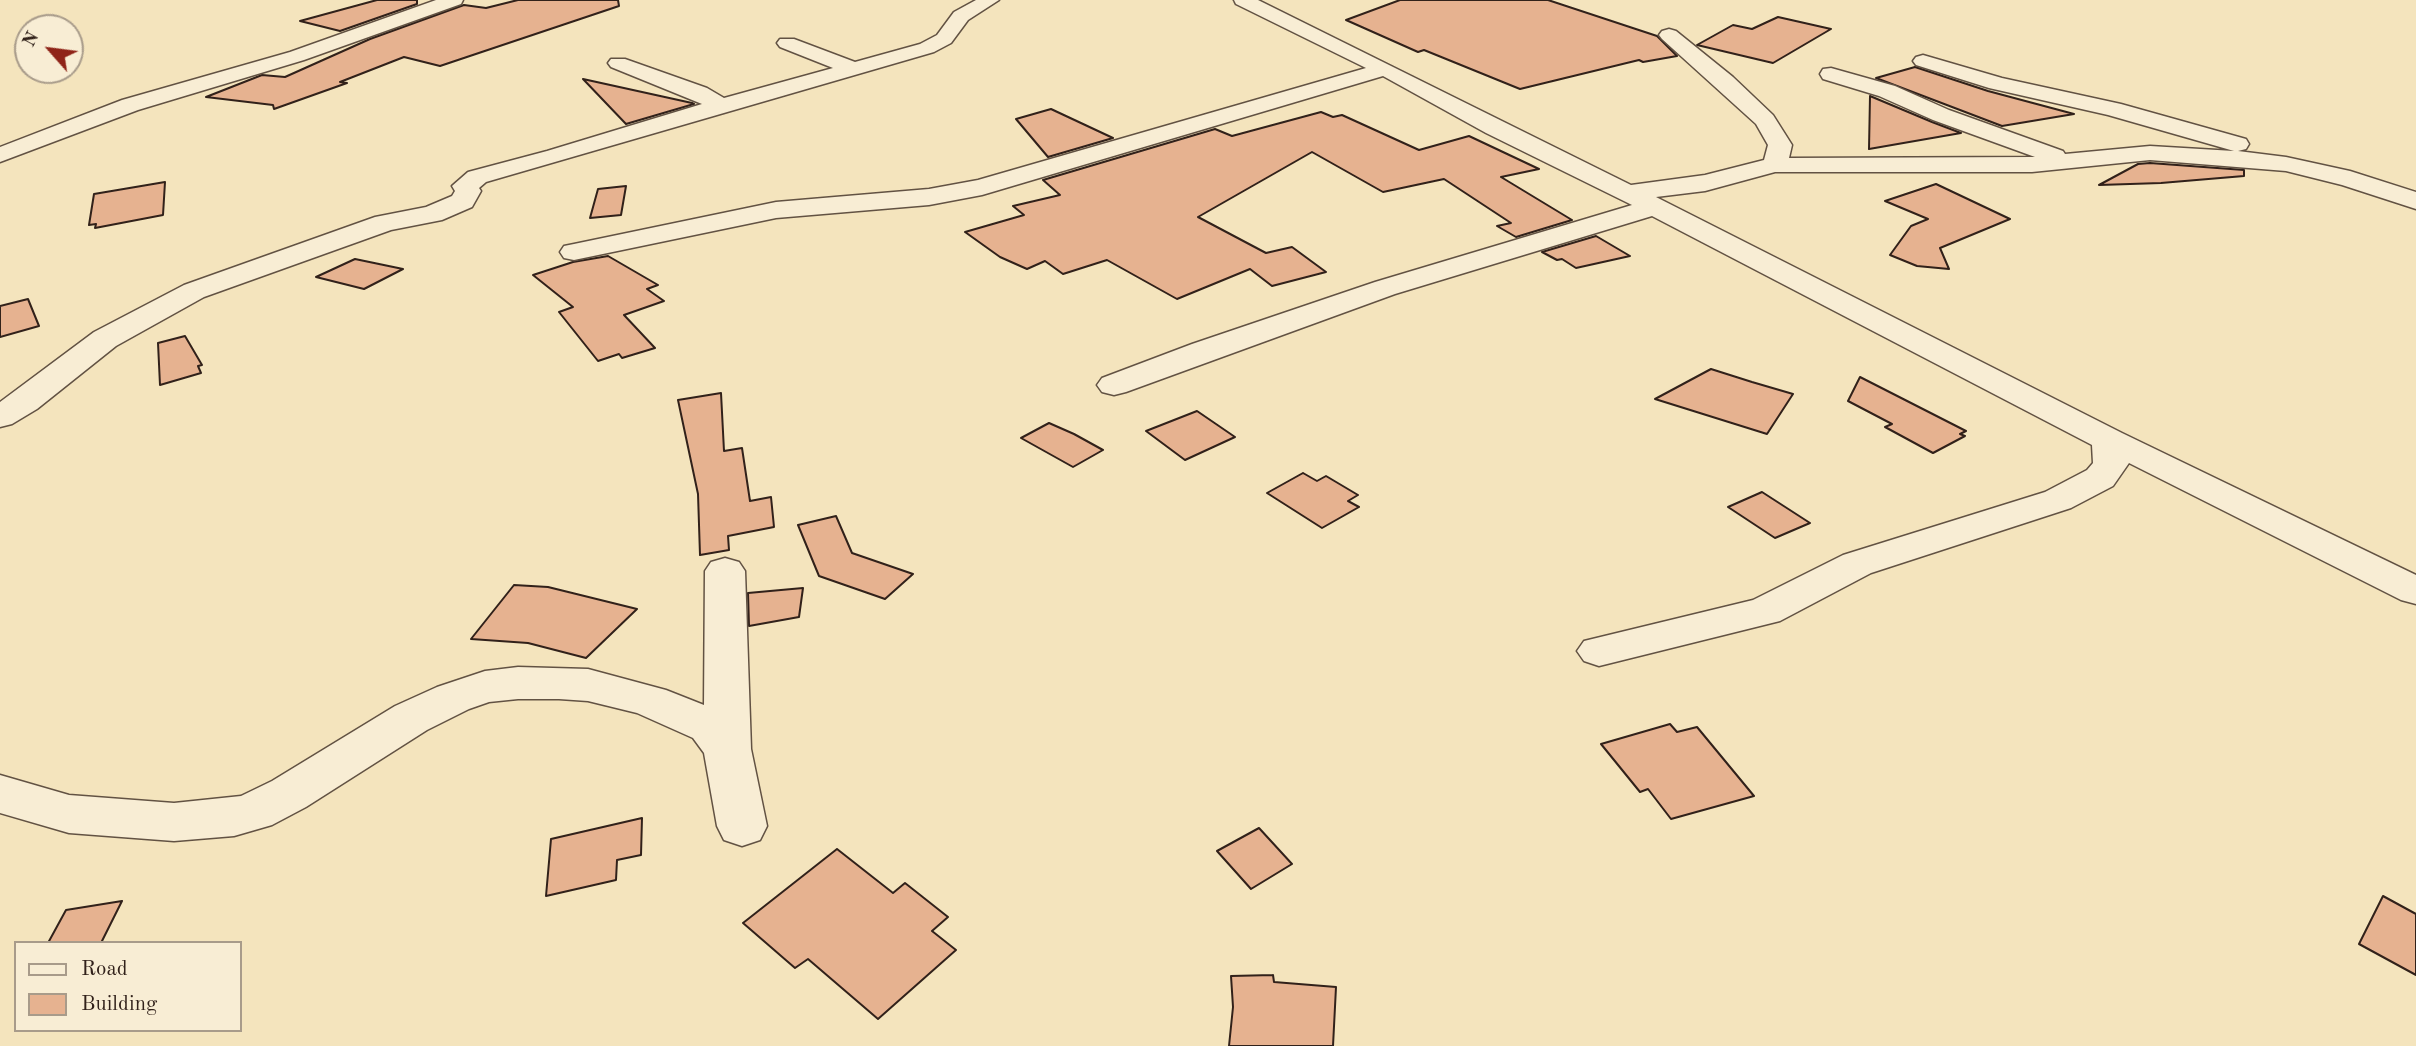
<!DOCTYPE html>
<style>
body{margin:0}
#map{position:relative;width:2416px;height:1046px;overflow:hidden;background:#f4e4bd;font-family:"Old Standard TT",serif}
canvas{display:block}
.legend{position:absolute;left:14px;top:941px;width:228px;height:91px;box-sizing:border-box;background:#f8edd4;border:2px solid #a89b8a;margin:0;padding:9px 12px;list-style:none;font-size:21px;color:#31211a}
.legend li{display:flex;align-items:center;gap:14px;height:35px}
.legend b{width:35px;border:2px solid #a89b8a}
.north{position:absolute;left:14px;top:14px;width:70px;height:70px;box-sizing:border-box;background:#f8edd4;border:2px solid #a89b8a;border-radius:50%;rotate:298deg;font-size:19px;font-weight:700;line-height:28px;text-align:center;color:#31211a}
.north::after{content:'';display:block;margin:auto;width:24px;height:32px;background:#8f2418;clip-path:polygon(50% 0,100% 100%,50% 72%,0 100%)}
</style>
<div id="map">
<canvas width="2416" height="1046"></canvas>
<ul class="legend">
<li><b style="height:9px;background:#f8edd4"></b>Road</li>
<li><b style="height:19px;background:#e6b290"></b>Building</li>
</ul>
<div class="north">N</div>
</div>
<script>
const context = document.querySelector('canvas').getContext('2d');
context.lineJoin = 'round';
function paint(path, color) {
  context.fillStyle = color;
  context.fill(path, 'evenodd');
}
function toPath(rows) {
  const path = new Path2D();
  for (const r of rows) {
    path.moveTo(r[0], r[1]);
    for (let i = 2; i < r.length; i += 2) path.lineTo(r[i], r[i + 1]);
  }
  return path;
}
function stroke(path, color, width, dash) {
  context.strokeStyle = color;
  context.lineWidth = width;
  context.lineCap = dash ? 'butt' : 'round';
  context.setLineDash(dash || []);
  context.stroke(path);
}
const building = toPath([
 [377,0,417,0,417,4,340,31,300,21,377,0],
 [518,0,618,0,619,6,440,66,404,57,340,82,347,83,274,109,273,105,206,97,262,75,285,77,370,39,464,5,486,8,518,0],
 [1400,0,1548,0,1657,36,1677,56,1643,62,1639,60,1520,89,1424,50,1418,52,1346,20,1400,0],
 [1778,17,1831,29,1773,63,1697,45,1733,25,1752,29,1778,17],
 [1915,67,1988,91,2074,114,2002,126,1876,78,1915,67],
 [583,79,692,103,694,104,626,124,583,79],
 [1870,96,1932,122,1961,133,1869,149,1870,96],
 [1051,109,1113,138,1048,157,1016,119,1051,109],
 [1321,112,1333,117,1342,115,1419,150,1469,136,1539,169,1501,177,1572,220,1516,237,1497,226,1511,223,1444,179,1383,192,1312,152,1198,217,1266,253,1292,247,1326,272,1272,286,1250,269,1177,299,1107,260,1063,274,1045,261,1027,269,1000,257,965,232,1024,215,1013,206,1060,195,1043,180,1215,129,1232,136,1321,112],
 [2150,163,2244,170,2244,176,2161,183,2099,185,2138,164,2150,163],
 [165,182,163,215,95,228,96,224,89,225,94,194,165,182],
 [1936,184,2010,219,1940,248,1949,269,1917,266,1890,255,1911,226,1928,219,1885,201,1936,184],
 [626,186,621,215,590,218,598,189,626,186],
 [1596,236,1630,256,1576,268,1562,259,1557,260,1542,252,1596,236],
 [608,256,658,285,647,289,664,301,624,315,655,348,622,358,619,354,598,361,559,312,573,307,533,275,573,262,608,256],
 [355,259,403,269,364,289,316,277,355,259],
 [28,299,39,326,0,337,0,306,28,299],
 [185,336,202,365,198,366,201,373,160,385,158,343,185,336],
 [1711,369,1752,382,1793,394,1767,434,1655,399,1711,369],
 [1860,377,1966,431,1960,434,1965,436,1933,453,1885,427,1892,424,1848,401,1860,377],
 [721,393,724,451,742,448,750,501,771,497,774,527,728,536,729,550,700,555,698,494,678,400,721,393],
 [1197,411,1235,437,1185,460,1146,431,1197,411],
 [1049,423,1074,434,1103,450,1073,467,1021,438,1049,423],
 [1303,473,1317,481,1326,476,1358,495,1348,501,1359,507,1322,528,1267,493,1303,473],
 [1762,492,1810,523,1775,538,1728,507,1762,492],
 [836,516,852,553,913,574,885,599,819,576,798,525,836,516],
 [514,585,548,587,637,609,586,658,528,643,471,639,514,585],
 [803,588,799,617,749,626,748,593,803,588],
 [1670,724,1677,732,1697,727,1754,796,1671,819,1648,789,1640,792,1601,744,1670,724],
 [642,818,641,855,617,860,616,880,546,896,551,839,642,818],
 [1259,828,1292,864,1251,889,1217,851,1259,828],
 [837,849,893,893,905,883,948,917,932,931,956,950,878,1019,808,959,795,968,743,923,837,849],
 [2383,896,2416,914,2416,975,2359,944,2383,896],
 [122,901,101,943,48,943,66,910,122,901],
 [1273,975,1274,982,1336,987,1333,1046,1229,1046,1233,1007,1231,976,1273,975]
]);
paint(building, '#e6b290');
stroke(building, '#31211a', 2);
const minor = toPath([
 [436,0,463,0,461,4,304,60,138,110,0,162,0,147,122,100,290,52,436,0],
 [976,0,999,0,968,20,951,43,934,52,486,182,479,188,481,191,472,207,442,220,391,230,204,297,116,346,37,409,12,424,0,427,0,402,94,332,184,285,375,217,426,207,452,196,455,191,452,186,468,172,547,151,702,104,611,67,608,63,611,59,625,59,707,88,724,98,833,68,780,47,777,43,780,39,794,39,855,62,920,44,937,35,954,12,976,0],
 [1234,0,1258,0,1631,185,1705,175,1764,160,1768,145,1756,124,1662,39,1659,35,1662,31,1669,29,1676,31,1733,77,1773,115,1792,145,1789,158,2035,157,1933,120,1879,96,1823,79,1820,74,1823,69,1831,68,1895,86,1949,110,2063,151,2065,154,2150,146,2234,151,2108,115,1989,88,1916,65,1913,61,1916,57,1923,55,2002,78,2121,104,2246,139,2249,144,2246,149,2238,151,2286,157,2350,171,2416,192,2416,209,2342,185,2286,171,2150,160,2032,172,1775,172,1705,191,1656,197,2122,433,2416,575,2416,604,2401,600,2129,463,2113,486,2071,508,1871,573,1780,621,1599,666,1584,661,1577,651,1584,641,1753,600,1843,555,2045,492,2087,470,2093,463,2092,445,1652,216,1395,294,1126,392,1114,395,1102,392,1097,385,1102,378,1192,344,1375,282,1632,205,1486,133,1383,76,982,195,929,205,776,218,574,260,564,258,560,252,564,246,574,244,776,202,929,189,978,180,1366,68,1236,4,1234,0],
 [725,558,739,562,745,571,751,749,767,826,760,840,742,846,724,840,717,826,704,753,693,738,637,713,588,701,559,699,518,699,489,702,469,709,427,730,306,807,272,825,234,836,174,841,69,833,0,813,0,775,69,795,174,803,241,796,272,781,395,706,437,687,485,671,518,667,588,669,666,690,704,705,705,571,711,562,725,558]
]);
stroke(minor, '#625243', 3);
paint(minor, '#f8edd4');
</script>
